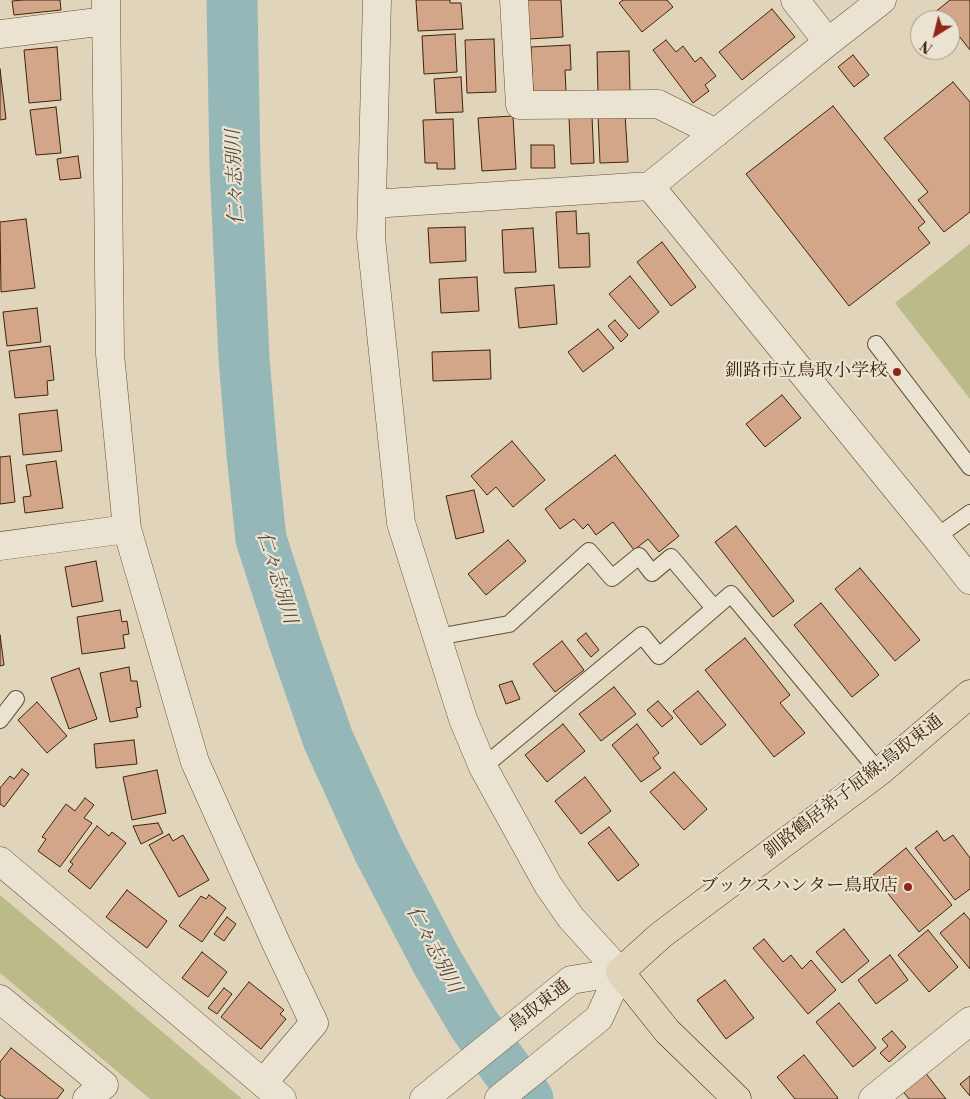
<!DOCTYPE html>
<meta charset="utf-8">
<style>
body{margin:0}
#map{position:relative;width:970px;height:1099px;overflow:hidden;background:#e0d4ba;font-family:"Libre Bodoni",serif}
canvas{display:block}
.north{position:absolute;left:910px;top:10px;width:50px;height:50px;box-sizing:border-box;background:#ebe3d2;border:1px solid #a69782;border-radius:50%;rotate:216deg;font-size:14px;font-weight:700;line-height:20px;text-align:center;color:#3e2409}
.north::after{content:'';display:block;margin:auto;width:18px;height:22px;background:#8f2418;clip-path:polygon(50% 0,100% 100%,50% 72%,0 100%)}
</style>
<div id="map">
<canvas width="970" height="1099"></canvas>
<div class="north">N</div>
</div>
<script>
const context = document.querySelector('canvas').getContext('2d');
context.lineJoin = 'round';
function paint(path, color) {
  context.fillStyle = color;
  context.fill(path, 'evenodd');
}
function toPath(rows) {
  const path = new Path2D();
  for (const r of rows) {
    path.moveTo(r[0], r[1]);
    for (let i = 2; i < r.length; i += 2) path.lineTo(r[i], r[i + 1]);
  }
  return path;
}
function stroke(path, color, width, dash) {
  context.strokeStyle = color;
  context.lineWidth = width;
  context.lineCap = dash ? 'butt' : 'round';
  context.setLineDash(dash || []);
  context.stroke(path);
}
function drawText(font, color, halo, rows, align = 'center') {
  context.font = font + ' "Libre Bodoni","Noto Serif JP",serif';
  context.lineWidth = 4.5;
  context.setLineDash([]);
  context.textBaseline = 'middle';
  context.strokeStyle = halo;
  context.fillStyle = color;
  for (const [text, x, y, turn = 0] of rows) {
    context.save();
    context.translate(x, y);
    context.rotate((+turn || 0) * Math.PI / 180);
    context.textAlign = isNaN(turn) ? turn : align;
    if (halo) context.strokeText(text, 0, 0);
    context.fillText(text, 0, 0);
    context.restore();
  }
}
paint(toPath([
 [970,244,970,399,895,303],
 [0,895,242,1099,150,1099,0,973]
]), '#bbbb8a');
stroke(toPath([
 [232,0,235,166,244,358,252,454,261,539,295,644,328,739,379,851,436,960,473,1023,528,1099]
]), '#96b7b8', 51);
const building = toPath([
 [23,0,60,0,61,10,14,15,12,1,23,0],
 [416,0,450,0,450,3,461,3,463,29,418,31,416,0],
 [527,0,561,0,563,37,529,39,527,0],
 [623,0,667,0,673,7,642,32,619,3,623,0],
 [950,0,970,0,970,50,959,36,950,43,950,20,932,20,929,17,950,0],
 [772,9,795,37,742,80,719,52,772,9],
 [455,34,457,72,424,74,422,36,455,34],
 [494,39,496,92,467,93,465,40,494,39],
 [666,40,676,52,683,46,695,62,701,57,716,76,705,85,709,91,693,103,653,50,666,40],
 [570,45,571,70,565,70,566,91,533,92,531,47,570,45],
 [57,47,61,100,29,103,24,50,57,47],
 [629,51,630,93,598,94,597,52,629,51],
 [853,55,869,75,854,87,838,67,853,55],
 [0,69,6,119,0,120,0,69],
 [461,77,463,112,436,113,434,79,461,77],
 [953,82,970,102,970,212,944,232,918,200,928,192,884,138,953,82],
 [833,106,925,222,918,228,930,243,849,306,746,174,833,106],
 [56,107,61,153,36,155,30,110,56,107],
 [625,114,628,162,600,163,598,115,625,114],
 [513,116,516,169,482,171,478,118,513,116],
 [592,116,594,163,571,164,569,117,592,116],
 [453,119,455,169,437,169,437,163,425,163,423,120,453,119],
 [531,145,554,145,555,168,531,168,531,145],
 [78,156,81,178,60,180,57,159,78,156],
 [576,211,577,234,589,233,590,267,559,268,556,212,576,211],
 [26,219,35,288,1,292,0,222,26,219],
 [465,227,466,261,430,263,428,228,465,227],
 [533,228,536,272,504,273,502,230,533,228],
 [662,242,696,287,671,306,637,262,662,242],
 [630,276,659,312,639,329,609,294,630,276],
 [477,277,479,311,441,313,439,279,477,277],
 [554,285,557,324,519,328,515,288,554,285],
 [37,308,41,342,7,346,3,312,37,308],
 [615,320,628,335,621,342,608,326,615,320],
 [598,329,614,348,583,372,568,352,598,329],
 [50,346,54,380,47,381,48,395,15,398,9,351,50,346],
 [490,350,491,379,433,381,432,352,490,350],
 [782,395,801,418,765,447,746,424,782,395],
 [57,410,62,451,23,455,19,414,57,410],
 [512,441,545,480,513,507,496,487,487,495,471,476,512,441],
 [615,455,679,536,659,552,648,539,634,550,613,522,596,535,588,524,583,529,574,519,560,529,545,509,615,455],
 [10,456,15,502,0,504,0,457,10,456],
 [56,461,63,508,25,513,23,497,31,496,26,465,56,461],
 [474,490,484,532,456,539,446,496,474,490],
 [736,526,794,601,773,617,715,542,736,526],
 [508,540,526,561,486,595,468,574,508,540],
 [96,561,103,601,72,607,65,567,96,561],
 [860,568,920,640,895,661,835,589,860,568],
 [821,603,879,675,852,697,794,625,821,603],
 [120,610,122,622,127,621,129,634,123,635,125,648,82,654,77,617,120,610],
 [586,633,599,650,591,657,577,640,586,633],
 [0,635,4,665,0,666,0,635],
 [745,638,790,695,780,703,805,733,774,757,705,670,745,638],
 [562,641,584,670,555,692,533,664,562,641],
 [129,667,131,681,137,681,141,707,136,708,138,717,110,722,100,673,129,667],
 [79,668,97,719,69,729,51,678,79,668],
 [512,681,520,699,506,704,499,685,512,681],
 [614,687,636,714,601,741,579,714,614,687],
 [698,691,726,725,701,745,673,711,698,691],
 [658,701,673,718,662,727,647,710,658,701],
 [37,702,67,736,47,753,18,720,37,702],
 [563,724,585,751,547,782,525,755,563,724],
 [637,724,659,753,653,758,661,768,641,782,612,745,637,724],
 [134,740,137,764,96,768,94,744,134,740],
 [22,769,29,774,4,807,0,804,0,788,10,776,14,779,22,769],
 [157,770,166,813,132,820,123,777,157,770],
 [674,772,707,809,684,830,650,792,674,772],
 [585,777,611,811,581,834,555,801,585,777],
 [85,798,94,805,84,818,92,823,60,867,38,851,46,839,42,837,66,804,75,811,85,798],
 [158,823,163,833,141,844,133,826,158,823],
 [97,826,109,836,112,832,126,843,90,889,68,871,73,864,70,862,97,826],
 [609,827,639,865,618,881,588,843,609,827],
 [937,831,944,841,953,835,970,858,970,889,955,900,915,848,937,831],
 [169,834,173,841,183,835,209,880,179,897,149,845,169,834],
 [906,848,952,905,919,932,873,875,906,848],
 [127,890,167,921,147,948,106,917,127,890],
 [209,895,226,908,202,942,179,926,201,896,206,899,209,895],
 [964,913,970,920,970,969,940,933,964,913],
 [227,917,236,924,224,941,214,934,227,917],
 [844,929,869,961,842,983,816,952,844,929],
 [928,930,958,967,929,992,898,955,928,930],
 [764,939,783,962,791,955,802,969,811,960,836,990,808,1014,753,948,764,939],
 [202,952,227,972,208,997,182,978,202,952],
 [890,955,908,980,876,1004,858,980,890,955],
 [725,980,754,1018,726,1039,697,1000,725,980],
 [249,982,284,1010,280,1014,286,1019,261,1049,221,1017,249,982],
 [224,988,232,994,217,1014,208,1008,224,988],
 [839,1003,876,1048,853,1067,816,1022,839,1003],
 [892,1031,906,1047,889,1062,880,1053,888,1046,882,1039,892,1031],
 [11,1048,64,1090,57,1099,6,1099,0,1095,0,1062,11,1048],
 [804,1055,838,1098,837,1099,795,1099,777,1077,804,1055],
 [924,1071,946,1099,909,1099,901,1089,924,1071],
 [970,1076,970,1096,960,1084,970,1076]
]);
paint(building, '#d3a589');
stroke(building, '#3e2409', 1);
const service = toPath([
 [876,344,970,467],
 [936,537,970,513],
 [437,637,509,624,589,551,612,578,639,556,652,573,671,557,714,608],
 [0,720,16,699],
 [483,767,642,635,659,656,731,594,879,772]
]);
const minor = toPath([
 [106,0,110,354,127,529,195,762,276,943,314,1023,263,1083],
 [377,0,371,238,401,523,463,719,483,767,548,885,571,918,620,972],
 [514,0,520,105,658,104,716,133],
 [795,0,828,42],
 [882,0,828,42,650,186,936,537,970,580],
 [0,34,106,21],
 [372,204,650,186],
 [0,546,127,529],
 [0,999,104,1085,87,1099],
 [873,1099,970,1021]
]);
const tertiary = toPath([
 [0,861,282,1099],
 [424,1099,571,980,620,972],
 [499,1099,599,1018,620,972]
]);
const primary = toPath([
 [737,1099,667,1031,620,972,661,935,879,772,970,694]
]);
stroke(service, '#665035', 18);
stroke(minor, '#665035', 29);
stroke(tertiary, '#665035', 29);
stroke(primary, '#3e2409', 29);
stroke(service, '#ebe3d2', 16);
stroke(minor, '#ebe3d2', 28);
stroke(tertiary, '#ebe3d2', 28);
stroke(primary, '#e0d4ba', 28);
for (const [x, y, r, color] of [
 [897,372,5,"#8f2418"],
 [908,887,5,"#8f2418"]
]) {
  const dot = new Path2D();
  dot.arc(x, y, r, 0, 2 * Math.PI);
  context.fillStyle = color;
  context.fill(dot);
  stroke(dot, '#ebe3d2', 2);
}
drawText('18px', '#3e2409', '#ebe3d2', [
 ["釧路市立鳥取小学校",887,372],
 ["ブックスハンター鳥取店",898,887]
], 'right');
drawText('18px', '#3e2409', '#ebe3d2', [
 ["釧路鶴居弟子屈線;鳥取東通",854,787,-38],
 ["鳥取東通",540,1006,-38]
]);
drawText('italic 19px', '#544935', '#ebe3d2', [
 ["仁々志別川",236,177,-92],
 ["仁々志別川",276,578,73],
 ["仁々志別川",433,950,62]
]);
</script>
